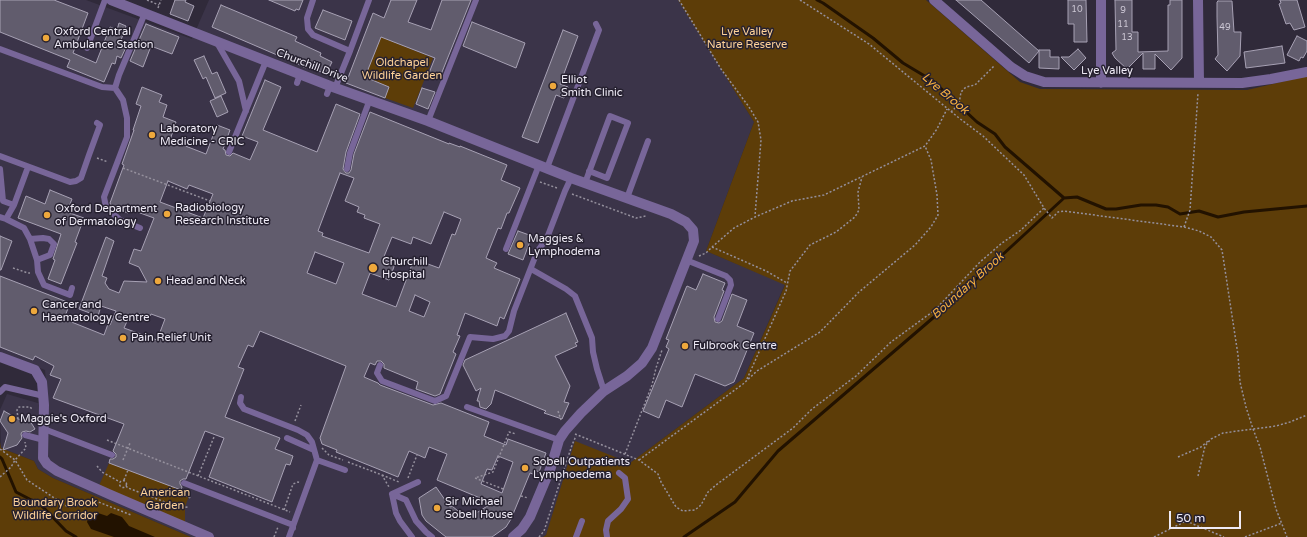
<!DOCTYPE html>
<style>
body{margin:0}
#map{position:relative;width:1307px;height:537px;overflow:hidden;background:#302a3a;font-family:"Varela Round",sans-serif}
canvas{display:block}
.scale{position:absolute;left:1169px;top:511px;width:72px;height:18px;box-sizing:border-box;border:2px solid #efebf6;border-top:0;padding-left:5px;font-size:12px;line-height:14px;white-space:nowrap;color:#efebf6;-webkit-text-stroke:3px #262130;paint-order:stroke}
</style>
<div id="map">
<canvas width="1307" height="537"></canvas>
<div class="scale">50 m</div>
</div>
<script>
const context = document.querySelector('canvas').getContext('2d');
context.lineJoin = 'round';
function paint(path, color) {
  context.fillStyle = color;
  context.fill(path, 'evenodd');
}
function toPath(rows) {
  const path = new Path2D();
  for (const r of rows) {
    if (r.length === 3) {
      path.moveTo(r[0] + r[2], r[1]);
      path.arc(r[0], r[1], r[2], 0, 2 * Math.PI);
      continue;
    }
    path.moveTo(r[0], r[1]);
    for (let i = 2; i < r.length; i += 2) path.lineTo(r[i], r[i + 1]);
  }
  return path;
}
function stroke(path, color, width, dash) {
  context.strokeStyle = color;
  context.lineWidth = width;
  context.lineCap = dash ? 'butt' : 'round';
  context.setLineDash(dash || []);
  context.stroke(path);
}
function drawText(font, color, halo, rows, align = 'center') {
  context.font = font + ' "Varela Round",sans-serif';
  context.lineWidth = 3;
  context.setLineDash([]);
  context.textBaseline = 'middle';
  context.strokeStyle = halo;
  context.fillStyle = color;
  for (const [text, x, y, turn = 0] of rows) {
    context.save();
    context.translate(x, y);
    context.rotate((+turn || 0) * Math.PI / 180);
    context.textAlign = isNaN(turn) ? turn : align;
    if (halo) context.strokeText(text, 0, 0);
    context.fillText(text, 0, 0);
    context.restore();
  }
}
paint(toPath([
 [0,0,86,0,192,39,209,0,678,0,754,122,706,251,785,284,744,378,630,463,543,537,191,537,53,478,38,469,34,461,1,448,0,410,7,394,41,404,48,404,45,370,0,353]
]), '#3b3449');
paint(toPath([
 [678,0,926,0,1020,82,1040,89,1247,90,1307,76,1307,537,543,537,546,535,575,441,630,463,744,378,785,285,706,251,754,122],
 [381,37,433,58,413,108,385,98,389,87,365,77],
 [0,442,1,448,34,461,38,469,53,478,191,537,0,537],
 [109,463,190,493,185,507,185,523,98,488]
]), '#5d3d08');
paint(toPath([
 [95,512,107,516,111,513,122,517,129,526,155,537,114,537,91,529,87,522,89,515]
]), '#221200');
stroke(toPath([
 [817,0,823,3,873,38,903,63,933,81,977,122,995,134,1005,147,1064,198],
 [0,457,2,459,16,492,41,505,66,531,76,537],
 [684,537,735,502,778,451,948,305,1064,198,1077,197,1106,209,1116,209,1141,205,1156,205,1168,207,1180,214,1199,211,1218,217,1244,212,1307,206]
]), '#221200', 3);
const building = toPath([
 [0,0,54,0,88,13,73,53,96,63,110,27,117,30,119,23,126,26,120,43,127,45,121,58,117,56,115,64,112,63,104,82,67,67,70,60,0,32,0,0],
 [175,0,186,0,185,2,194,6,188,21,170,14,175,0],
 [269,0,303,0,299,10,296,9,295,11,269,0],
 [391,0,417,0,408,22,431,30,442,0,471,0,440,77,429,73,435,58,381,37,365,77,389,87,385,98,346,83,373,13,384,18,391,0],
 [956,0,981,0,1039,51,1029,63,956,0],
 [1068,0,1086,0,1087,42,1074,42,1074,24,1068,24,1068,0],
 [1115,0,1132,0,1132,32,1138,32,1138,52,1168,51,1168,5,1170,5,1170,0,1182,0,1182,58,1171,70,1155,54,1155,69,1143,69,1143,53,1127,69,1115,58,1112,53,1116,50,1115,0],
 [1280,0,1297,0,1305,27,1294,30,1290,23,1286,24,1279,4,1281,3,1280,0],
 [1218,1,1232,1,1234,32,1241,32,1240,56,1227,71,1215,59,1218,55,1217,17,1217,2,1218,1],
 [221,5,297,37,295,41,321,53,320,56,332,62,326,74,307,66,306,68,298,64,212,27,221,5],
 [323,10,352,21,345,40,315,28,323,10],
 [472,22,525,43,516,68,463,46,472,22],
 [146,24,179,37,172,54,151,46,143,67,130,61,146,24],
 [563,30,578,36,560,84,568,87,564,98,556,95,538,143,522,137,563,30],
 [1297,36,1307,41,1307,51,1303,58,1301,57,1299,61,1287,55,1297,36],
 [1282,46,1285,63,1246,68,1244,52,1282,46],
 [1078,49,1086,58,1074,70,1061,57,1069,57,1078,49],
 [1039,50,1050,50,1050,57,1059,57,1059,69,1039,68,1039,50],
 [204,56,212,74,217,72,226,93,215,98,206,77,203,79,194,60,204,56],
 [265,80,281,87,263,130,317,152,336,104,360,114,346,152,343,169,346,173,349,173,351,170,354,154,370,112,449,144,449,143,460,147,460,146,507,165,501,180,520,188,509,213,507,213,501,229,498,228,486,258,497,263,494,268,520,279,504,319,500,317,497,326,465,313,457,335,460,336,453,352,456,354,440,394,435,396,416,389,418,382,384,368,384,364,381,361,377,361,375,365,370,363,364,377,378,383,380,385,433,405,441,403,489,422,484,436,506,445,508,439,546,453,539,472,535,470,533,474,530,473,511,519,506,527,492,537,446,537,426,521,422,515,419,498,436,487,450,507,452,506,458,511,464,514,471,514,478,512,492,503,437,480,447,454,429,447,425,458,409,451,398,477,336,452,337,450,322,444,320,438,346,366,260,331,253,347,248,345,238,367,244,369,225,417,280,438,275,449,293,456,290,465,286,464,272,502,209,477,224,438,205,431,186,479,183,479,180,481,180,484,182,487,181,490,109,463,110,459,113,459,116,457,116,454,113,451,124,424,53,398,61,379,50,375,54,366,35,356,33,360,0,347,0,276,70,303,64,319,104,335,108,324,110,325,116,311,101,306,98,316,79,309,106,237,114,241,102,276,107,278,105,283,109,289,119,293,124,281,147,282,139,267,129,263,134,249,141,251,154,218,129,209,128,213,112,207,110,203,124,165,122,164,134,130,133,130,141,106,136,104,142,87,162,95,159,102,167,105,163,117,176,122,170,140,206,154,217,125,230,130,223,149,225,150,226,155,230,156,233,153,250,160,258,142,242,136,265,80],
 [340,173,354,178,345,201,359,207,357,212,365,215,364,218,380,224,369,253,322,236,323,233,318,231,340,173],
 [168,181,187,189,189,185,213,194,203,218,160,202,168,181],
 [444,212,461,219,455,235,452,234,439,268,414,259,396,307,362,294,370,273,389,280,395,264,383,259,392,237,411,244,413,237,431,244,444,212],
 [315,252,344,263,336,284,307,273,315,252],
 [415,295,430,302,424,317,409,311,415,295],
 [140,314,150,316,151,314,165,319,157,340,124,328,129,317,140,314],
 [498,456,513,462,502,493,481,484,487,469,492,470,498,456],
 [422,88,435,92,428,109,416,104,422,88],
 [221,96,228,112,217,117,210,101,221,96],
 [50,190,72,199,67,212,84,218,75,242,77,243,61,284,48,279,55,260,53,259,61,234,18,218,26,196,45,204,50,190],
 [518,231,532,236,523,260,508,254,518,231],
 [0,236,12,241,1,270,0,270,0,236],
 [703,274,725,283,722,290,724,291,714,317,715,322,719,323,722,321,732,294,747,300,737,326,754,333,734,382,725,386,695,374,682,407,666,400,659,418,643,411,669,349,666,347,669,340,666,339,686,288,687,286,696,290,703,274],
 [566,313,578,342,575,343,577,346,555,356,570,386,564,402,569,403,562,419,544,413,546,411,495,390,491,404,486,409,480,407,479,401,477,401,481,388,476,391,463,365,465,360,566,313],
 [4,411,18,419,30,421,35,429,30,432,26,431,22,432,21,434,22,438,17,445,3,450,8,433,0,421,4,411]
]);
paint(building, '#615c6d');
stroke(building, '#a7a1b4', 1);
stroke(toPath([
 [147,0,159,5],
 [679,0,721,69,749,107,758,122,761,140,755,216],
 [800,0,869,44,959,118,983,136,1024,175,1044,208,1052,218,1058,212,1064,211,1184,227,1199,231,1211,237,1222,250,1238,355,1240,382,1246,407,1253,429,1260,447,1276,509,1287,537],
 [158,8,161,0],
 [951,112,959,104,961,92,966,87,975,85,994,66],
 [97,158,108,162],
 [123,168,210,201],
 [540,182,557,188],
 [572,194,636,218,646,216],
 [1184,227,1190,210,1198,93],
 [712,247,766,271,787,283],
 [699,256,706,253,712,247,734,228,755,217,792,201,824,195,925,146,937,129,947,109],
 [13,268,28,273,30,273],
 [747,379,786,291,790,271,810,245,836,232,855,217,859,210,858,192,862,177],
 [558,411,561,420],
 [18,419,17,410,19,407,30,407,33,410],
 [295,421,301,405],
 [575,434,639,460,658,474,661,482,676,507,683,511,695,510,701,505,708,492,716,485,793,428,812,409,856,376,891,342,935,310,980,262,1002,243,1021,230,1044,208],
 [107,440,290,512],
 [322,448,329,455,343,460],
 [0,449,15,460,27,480,68,507,81,504,91,499,131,515],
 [625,454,652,385,656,368,662,350],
 [1178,457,1201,447,1208,441],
 [123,460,130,443],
 [639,460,743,384,757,371,820,332,859,292,915,245,931,227,938,215,937,195,931,160,925,146],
 [348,462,382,475,389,487],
 [97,466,102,472,120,482],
 [382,475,399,482],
 [198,476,214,437],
 [1198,476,1205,446,1211,439,1223,433,1276,426,1290,422,1307,415],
 [0,477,11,467,15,460,26,448,25,442],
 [408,478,417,455],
 [124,480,128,470],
 [123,484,3.5],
 [126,486,128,488,181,508,188,507],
 [503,489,475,478,493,472,509,432,516,434],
 [181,494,191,498],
 [521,496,528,498],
 [284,510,293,484,298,482,301,483],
 [274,537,278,527],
 [539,537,544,531,572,445,576,436],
 [1154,537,1186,521,1224,537],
 [1245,537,1282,523]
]), '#95909d', 1.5, [2, 2]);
stroke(toPath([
 [313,0,307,18,308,29,313,35,350,51,369,0],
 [216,41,239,81,246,111],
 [87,48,105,0],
 [0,49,102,87,115,88],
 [297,83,300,74],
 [335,88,350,51],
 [327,94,330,86],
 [428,121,476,0],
 [229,152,266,61],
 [0,156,70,182,76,181,81,178,89,155,100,125,97,123],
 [547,168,599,30,596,24],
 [0,169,3,201,14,205],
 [347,169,350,153,370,99],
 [585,183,610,116,628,123,607,178,589,171],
 [627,198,648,141],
 [0,217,6,219,14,205,28,167],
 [6,219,24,228,30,239,43,238,49,239,54,244,50,255,37,260,30,239],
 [140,228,120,220,106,207,104,197,127,137,127,118,123,100,115,88,119,75,145,13],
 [506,249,539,165],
 [37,260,38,272,44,285,70,295,72,288],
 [686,260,726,276,730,280,731,285,718,319],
 [531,269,566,289,575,296,592,338,593,352,597,369,604,391],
 [380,365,377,373,382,381,435,401,446,396,470,337,493,339,505,336,509,331,514,311,537,252,547,238,565,191,571,178],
 [0,392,5,387,44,396],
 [241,397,240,403,244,409,298,430,307,435,312,442,317,460,289,537],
 [467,407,559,440],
 [44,429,112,455],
 [25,435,44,440],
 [287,438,314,450],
 [317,460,345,470],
 [184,483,293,525,293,528],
 [392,494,406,500,416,521,426,532,432,537],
 [392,494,396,513,400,521,412,537],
 [392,494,418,482],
 [576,537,582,521],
 [607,537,606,530,608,521,621,509,628,499,625,478,619,473]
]), '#786699', 6);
stroke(toPath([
 [111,0,330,86,428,121,571,178,671,214,686,222,693,230,694,241,652,348,642,363,627,376,604,391,581,413,565,431,559,440,551,467,530,517,522,529,513,537],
 [934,0,1011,67,1025,76,1044,82,1242,83,1271,79,1307,72],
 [1101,0,1101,83],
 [1198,0,1199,82],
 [0,357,35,370,42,382,44,405,43,458,47,464,57,471,111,495,209,537]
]), '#786699', 10);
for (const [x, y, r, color] of [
 [46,38,4,"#eea83c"],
 [553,86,4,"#eea83c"],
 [152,135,4,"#eea83c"],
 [167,214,4,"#eea83c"],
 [47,215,4,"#eea83c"],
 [520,245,4,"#eea83c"],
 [373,268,5,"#eea83c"],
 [158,281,4,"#eea83c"],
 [34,311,4,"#eea83c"],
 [123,338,4,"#eea83c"],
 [685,346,4,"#eea83c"],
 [12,419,4,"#eea83c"],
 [525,468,4,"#eea83c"],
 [437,508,4,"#eea83c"]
]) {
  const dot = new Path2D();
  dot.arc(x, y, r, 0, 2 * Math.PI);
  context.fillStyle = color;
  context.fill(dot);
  stroke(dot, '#262130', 1.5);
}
drawText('9px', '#ccc7d4', null, [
 ["10",1077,10],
 ["9",1123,11],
 ["11",1123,25],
 ["49",1225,28],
 ["13",1127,38]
]);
drawText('11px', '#efebf6', '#262130', [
 ["Oxford Central",54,32],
 ["Ambulance Station",54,45],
 ["Elliot",561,80],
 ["Smith Clinic",561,93],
 ["Laboratory",160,129],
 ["Medicine - CRIC",160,142],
 ["Radiobiology",175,208],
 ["Research Institute",175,221],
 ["Oxford Department",55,209],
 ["of Dermatology",55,222],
 ["Maggies &",528,239],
 ["Lymphodema",528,252],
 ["Churchill",382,262],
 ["Hospital",382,275],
 ["Head and Neck",166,281],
 ["Cancer and",42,305],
 ["Haematology Centre",42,318],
 ["Pain Relief Unit",131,338],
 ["Fulbrook Centre",693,346],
 ["Maggie's Oxford",20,419],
 ["Sobell Outpatients",533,462],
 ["Lymphoedema",533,475],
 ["Sir Michael",445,502],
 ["Sobell House",445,515]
], 'left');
drawText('11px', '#fed298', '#262130', [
 ["Lye Valley",747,32],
 ["Nature Reserve",747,45],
 ["Oldchapel",402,63],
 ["Wildlife Garden",402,76],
 ["American",165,493],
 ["Garden",165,506],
 ["Boundary Brook",55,503],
 ["Wildlife Corridor",55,516]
]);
drawText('11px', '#efebf6', '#262130', [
 ["Churchill Drive",312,66,21],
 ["Lye Valley",1107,71]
]);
drawText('italic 12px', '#f6ae3e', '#262130', [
 ["Lye Brook",945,94,40],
 ["Boundary Brook",968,286,-42]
]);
</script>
